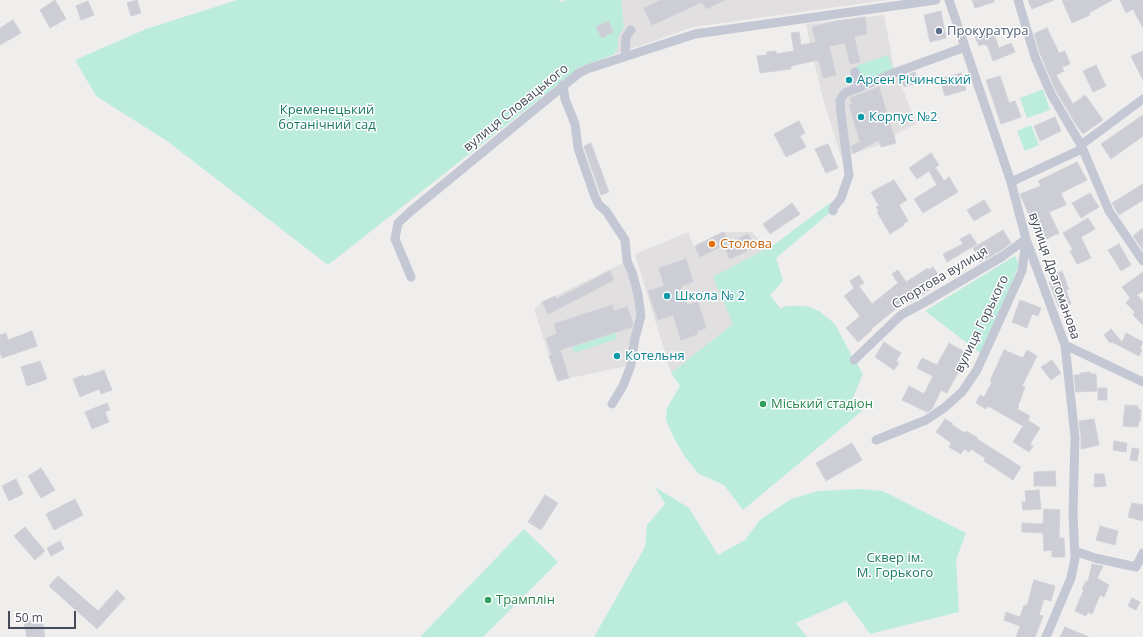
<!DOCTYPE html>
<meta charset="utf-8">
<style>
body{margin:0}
#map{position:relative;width:1143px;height:637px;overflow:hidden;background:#f0eeed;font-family:"Open Sans",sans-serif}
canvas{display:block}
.scale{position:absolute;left:8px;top:611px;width:68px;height:18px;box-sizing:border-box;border:2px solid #464b5a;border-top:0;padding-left:5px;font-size:12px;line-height:14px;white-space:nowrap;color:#464b5a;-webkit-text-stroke:3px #fff;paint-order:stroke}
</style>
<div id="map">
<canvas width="1143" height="637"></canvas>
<div class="scale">50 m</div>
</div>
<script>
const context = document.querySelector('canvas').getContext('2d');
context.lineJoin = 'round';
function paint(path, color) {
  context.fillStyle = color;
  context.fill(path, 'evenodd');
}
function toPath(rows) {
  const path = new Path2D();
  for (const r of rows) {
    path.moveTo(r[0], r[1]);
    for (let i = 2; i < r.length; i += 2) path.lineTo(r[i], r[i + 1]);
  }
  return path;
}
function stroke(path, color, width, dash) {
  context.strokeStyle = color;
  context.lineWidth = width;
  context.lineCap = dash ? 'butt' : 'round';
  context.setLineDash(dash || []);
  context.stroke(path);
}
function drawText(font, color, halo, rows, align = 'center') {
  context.font = font + ' "Open Sans",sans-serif';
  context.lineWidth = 3;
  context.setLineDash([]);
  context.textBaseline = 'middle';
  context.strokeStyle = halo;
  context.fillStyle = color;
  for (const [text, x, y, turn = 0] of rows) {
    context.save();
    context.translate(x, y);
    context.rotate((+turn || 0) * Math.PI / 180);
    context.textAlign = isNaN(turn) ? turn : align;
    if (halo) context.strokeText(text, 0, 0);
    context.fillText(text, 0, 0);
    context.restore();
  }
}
paint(toPath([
 [621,0,887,0,693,27,613,55,617,50,618,45,618,37,624,27],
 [884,15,894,68,917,124,897,133,893,141,841,157,821,92,806,24],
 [688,232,694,247,723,232,752,232,776,258,783,281,770,295,671,373,635,254],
 [627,261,641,316,631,365,557,381,534,309,542,302,555,296]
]), '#e1dfdf');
paint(toPath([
 [237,0,559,0,561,2,566,0,621,0,624,27,618,37,618,44,617,50,613,55,580,67,328,265,167,141,96,96,75,60,146,29],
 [888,55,894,72,863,84,856,66],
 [1043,89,1050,110,1027,118,1020,98],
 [1031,125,1039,145,1025,151,1017,131],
 [831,202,833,210,776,258,783,281,770,295,781,309,785,306,806,306,819,311,835,324,854,360,858,365,863,374,852,400,862,411,743,510,724,485,699,474,685,457,674,438,666,420,667,408,680,386,671,373,733,324,713,277,775,244],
 [1015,256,1019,264,1009,290,980,353,925,311],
 [615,333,617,339,574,353,572,347],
 [655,487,689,508,718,555,745,540,760,520,791,499,818,491,859,489,883,491,966,533,956,560,959,612,870,634,846,601,796,623,807,637,594,637,645,547,647,525,665,504],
 [524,529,558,562,483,637,420,637]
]), '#bceddc');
const building = toPath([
 [55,0,66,19,50,28,40,10,55,0],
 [137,0,141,13,131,16,127,3,137,0],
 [661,0,725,0,706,9,702,2,652,25,644,8,661,0],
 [972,0,994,0,994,2,975,8,972,0],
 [1028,0,1054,0,1032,9,1028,0],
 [1062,0,1112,0,1089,13,1090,15,1072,23,1062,0],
 [1120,0,1143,0,1143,28,1133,9,1126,13,1120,0],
 [88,1,94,15,81,20,76,6,88,1],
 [941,11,946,38,930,42,924,15,941,11],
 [865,17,867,34,854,36,860,62,850,64,845,43,829,46,836,75,823,78,819,60,791,66,791,69,760,73,757,56,767,55,767,52,776,51,776,54,794,51,791,33,799,32,801,45,816,42,812,27,836,21,865,17],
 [13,20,21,33,0,45,0,28,13,20],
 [608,21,613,32,602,38,596,27,608,21],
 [992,28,999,48,1011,43,1015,52,993,61,987,45,984,45,984,44,979,46,974,34,992,28],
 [1047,28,1059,53,1065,51,1070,64,1062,67,1064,71,1056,75,1073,104,1085,95,1103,120,1083,134,1077,126,1056,91,1041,56,1034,34,1047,28],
 [1143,51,1143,80,1131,56,1143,51],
 [1096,65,1106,86,1093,92,1083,71,1096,65],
 [915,72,919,82,904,87,900,77,915,72],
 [961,73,966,90,945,96,940,79,961,73],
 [1000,76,1009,103,1015,101,1021,117,1001,124,986,80,1000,76],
 [879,87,896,143,881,147,879,140,853,154,851,146,860,142,849,105,852,104,850,98,879,87],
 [1143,115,1143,136,1111,159,1101,144,1143,115],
 [1055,117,1061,131,1040,141,1034,126,1055,117],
 [799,121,805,133,800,136,806,147,786,157,774,134,799,121],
 [591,143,609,192,601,195,584,147,584,146,591,143],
 [828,144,838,168,826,173,815,149,828,144],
 [931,153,939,165,935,167,944,181,949,177,958,192,923,213,914,199,937,185,929,171,917,179,909,168,931,153],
 [1077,162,1087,180,1061,193,1066,205,1049,212,1059,233,1040,242,1030,222,1032,222,1020,194,1041,186,1038,181,1077,162],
 [894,180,907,200,899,205,908,221,903,224,904,225,890,234,877,212,879,211,876,207,879,206,871,192,894,180],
 [1143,184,1143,200,1119,215,1112,203,1143,184],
 [1090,193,1099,207,1081,218,1072,203,1090,193],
 [984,200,991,211,974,221,967,210,984,200],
 [792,203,800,214,770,234,763,224,792,203],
 [1088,218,1095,229,1081,237,1091,258,1077,264,1070,251,1073,250,1063,233,1088,218],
 [1143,228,1143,250,1133,236,1143,228],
 [1003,230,1011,243,1000,251,981,262,973,248,1003,230],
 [723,232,729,242,700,257,695,246,723,232],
 [748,234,755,247,730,259,724,246,748,234],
 [970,234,977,244,947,262,943,254,963,244,960,239,970,234],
 [1119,244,1131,265,1121,271,1108,250,1119,244],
 [686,259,693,282,681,286,687,305,698,302,706,328,697,331,698,334,681,340,673,315,658,320,648,291,664,286,659,268,686,259],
 [933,267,938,274,934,277,939,284,911,302,908,299,871,329,872,330,858,342,846,328,860,316,844,296,854,288,850,281,859,275,864,283,859,286,872,304,898,283,892,274,898,270,906,282,928,268,929,270,933,267],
 [610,271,614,280,548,314,542,302,555,296,556,299,610,271],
 [1062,271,1067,284,1066,284,1069,289,1066,290,1071,304,1059,308,1049,282,1052,280,1050,276,1062,271],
 [1143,272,1143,291,1137,295,1143,302,1143,325,1133,315,1135,312,1126,303,1130,298,1122,287,1143,272],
 [1020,300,1041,308,1038,316,1032,314,1027,328,1012,322,1020,300],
 [612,305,614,311,627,307,633,324,632,327,560,350,569,378,558,381,549,356,552,355,546,338,557,334,554,324,612,305],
 [1111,329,1122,342,1126,333,1143,342,1140,348,1142,350,1139,356,1112,342,1110,343,1104,335,1111,329],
 [32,331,37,346,2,358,0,352,0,335,6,333,8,340,32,331],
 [884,342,901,353,896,361,899,363,894,370,875,357,884,342],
 [949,343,968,354,947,393,941,390,932,409,927,412,902,400,909,386,924,394,933,376,917,368,922,358,937,365,949,343],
 [1004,350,1023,358,1027,350,1037,356,1022,386,1025,387,1018,406,1019,407,1017,409,1030,416,1028,420,1040,428,1030,444,1033,446,1029,452,1013,442,1023,426,988,406,986,409,976,403,980,395,984,397,992,382,990,381,1004,350],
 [1052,360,1061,373,1051,380,1041,367,1052,360],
 [40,361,47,379,27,386,21,367,40,361],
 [104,370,112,390,101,394,99,389,80,397,73,379,84,375,84,377,104,370],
 [1090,372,1090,374,1096,374,1097,391,1076,392,1074,375,1080,375,1080,373,1090,372],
 [1098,388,1107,388,1107,400,1098,400,1098,388],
 [107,403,110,410,105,412,109,422,92,429,85,412,107,403],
 [1125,405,1138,406,1138,409,1141,410,1140,421,1139,421,1138,427,1123,426,1125,405],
 [945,419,953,424,952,425,965,433,966,431,978,438,977,439,1021,467,1013,480,984,461,985,458,971,449,969,452,964,449,961,454,949,447,951,443,936,432,945,419],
 [1094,419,1099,445,1081,449,1081,436,1079,421,1094,419],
 [1114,441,1127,443,1126,452,1113,450,1114,441],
 [852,443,862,460,826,481,816,463,852,443],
 [1132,448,1139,449,1137,461,1130,460,1132,448],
 [41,468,55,490,41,498,28,476,41,468],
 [1055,471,1056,486,1034,486,1034,472,1055,471],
 [1095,474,1104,474,1106,486,1094,487,1095,474],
 [16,479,23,494,9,501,2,486,16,479],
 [1039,490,1041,509,1023,510,1022,502,1026,502,1025,491,1039,490],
 [545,495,558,503,541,530,528,522,545,495],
 [75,499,83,515,54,530,46,514,75,499],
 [1132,503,1143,505,1143,521,1128,517,1132,503],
 [1044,509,1060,510,1059,538,1064,538,1065,557,1052,557,1052,550,1044,551,1043,533,1022,532,1022,523,1043,524,1044,509],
 [1100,526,1118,531,1115,545,1096,540,1100,526],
 [25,527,45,551,35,560,14,536,25,527],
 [60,541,64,549,51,556,47,548,60,541],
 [1092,564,1103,566,1097,578,1109,585,1104,597,1100,595,1092,614,1088,612,1086,616,1075,611,1084,589,1082,589,1086,581,1088,582,1092,564],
 [58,576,98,611,117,590,125,598,97,629,49,586,58,576],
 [1034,580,1055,586,1051,601,1044,599,1039,615,1043,616,1035,637,1016,637,1020,626,1004,620,1006,612,1020,617,1024,605,1027,606,1034,580],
 [1132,598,1140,602,1136,610,1128,606,1132,598],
 [42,619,45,637,27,637,24,622,42,619],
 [1065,627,1089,637,1060,637,1065,627]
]);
paint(building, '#cdced5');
stroke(building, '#d1d2d9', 1);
stroke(toPath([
 [949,0,1011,182,1026,239,1065,345,1075,437,1073,514,1075,558,1071,578,1046,637],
 [1018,0,1035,57,1051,94,1081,145,1109,211,1143,261],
 [625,57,626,37,631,30],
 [855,72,859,88],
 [563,85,565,99,575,124,578,148,595,197,599,205,606,211,625,240,627,261,632,272,638,294,641,316,635,338,631,365,623,386,612,404],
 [1081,145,1143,99],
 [1011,182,1082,149],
 [833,211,834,207,841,198,849,175,841,114,840,100,845,93,894,73,965,47],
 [411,277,395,239,398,223,411,211,579,73,587,69,695,34,936,0],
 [1065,345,1143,382],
 [854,360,901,315,925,302,1003,256,1026,239],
 [876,440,926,420,944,408,962,392,977,370,1022,271,1026,240],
 [1075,551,1095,558,1136,567,1143,553]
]), '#c4c8d4', 9);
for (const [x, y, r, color] of [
 [939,31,4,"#5c6f8a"],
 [849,80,4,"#0f9aa8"],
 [861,117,4,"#0f9aa8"],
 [712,244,4,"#e8710a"],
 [667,296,4,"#0f9aa8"],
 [617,356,4,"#0f9aa8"],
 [763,404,4,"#2e9e5b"],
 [488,600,4,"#2e9e5b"]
]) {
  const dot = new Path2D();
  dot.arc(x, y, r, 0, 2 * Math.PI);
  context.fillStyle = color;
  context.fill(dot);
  stroke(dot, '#fff', 1.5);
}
drawText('13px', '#4e5e75', '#fff', [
 ["Прокуратура",947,31]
], 'left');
drawText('13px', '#0d838f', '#fff', [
 ["Арсен Річинський",857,80],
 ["Корпус №2",869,117],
 ["Школа № 2",675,296],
 ["Котельня",625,356]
], 'left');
drawText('13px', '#464b5a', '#fff', [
 ["вулиця Словацького",516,108,-39],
 ["вулиця Драгоманова",1054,276,71],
 ["Спортова вулиця",940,278,-31],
 ["вулиця Горького",982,324,-64]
]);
drawText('13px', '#1a7962', '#fff', [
 ["Кременецький",327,110],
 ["ботанічний сад",327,125],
 ["Сквер ім.",895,558],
 ["М. Горького",895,573]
]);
drawText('13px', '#c56008', '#fff', [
 ["Столова",720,244]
], 'left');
drawText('13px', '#27864d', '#fff', [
 ["Міський стадіон",771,404],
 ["Трамплін",496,600]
], 'left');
</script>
